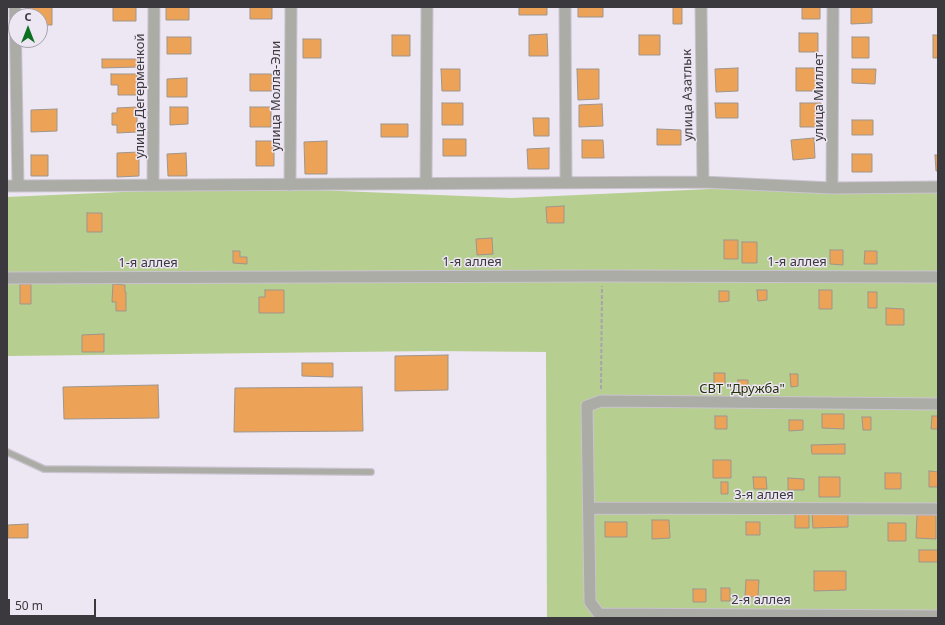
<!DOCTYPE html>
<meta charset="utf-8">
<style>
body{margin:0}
#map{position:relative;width:945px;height:625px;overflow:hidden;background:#ede6f3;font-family:"Noto Sans",sans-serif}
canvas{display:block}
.frame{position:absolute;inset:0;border:8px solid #3c393e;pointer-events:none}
.north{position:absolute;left:8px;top:8px;width:40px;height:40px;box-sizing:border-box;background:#ede6f3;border:1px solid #a6a1ab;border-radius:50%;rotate:0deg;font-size:11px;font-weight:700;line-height:16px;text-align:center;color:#3c393e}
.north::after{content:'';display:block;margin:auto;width:14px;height:18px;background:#0b7020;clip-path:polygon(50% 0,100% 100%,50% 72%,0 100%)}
.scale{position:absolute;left:8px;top:599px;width:88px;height:18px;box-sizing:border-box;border:2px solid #3c393e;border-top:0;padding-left:5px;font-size:12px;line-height:14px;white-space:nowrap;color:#3c393e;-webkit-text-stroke:3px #ede6f3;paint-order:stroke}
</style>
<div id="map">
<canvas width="945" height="625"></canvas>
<div class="frame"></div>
<div class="north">С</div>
<div class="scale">50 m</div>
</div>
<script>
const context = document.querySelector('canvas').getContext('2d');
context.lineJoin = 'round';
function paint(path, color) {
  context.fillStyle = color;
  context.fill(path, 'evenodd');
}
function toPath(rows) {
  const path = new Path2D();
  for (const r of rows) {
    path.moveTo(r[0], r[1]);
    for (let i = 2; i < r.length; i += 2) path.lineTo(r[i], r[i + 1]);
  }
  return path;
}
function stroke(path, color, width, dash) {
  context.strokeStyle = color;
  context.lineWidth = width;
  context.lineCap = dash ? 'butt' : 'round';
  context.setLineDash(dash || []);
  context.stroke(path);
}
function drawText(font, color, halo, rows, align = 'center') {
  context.font = font + ' "Noto Sans",sans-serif';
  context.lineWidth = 3;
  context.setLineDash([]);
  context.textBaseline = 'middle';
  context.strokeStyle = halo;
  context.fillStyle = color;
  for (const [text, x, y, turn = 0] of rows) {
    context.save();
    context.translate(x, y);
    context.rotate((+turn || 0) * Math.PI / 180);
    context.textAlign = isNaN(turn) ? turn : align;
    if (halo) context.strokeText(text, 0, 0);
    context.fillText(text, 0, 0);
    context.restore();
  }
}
paint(toPath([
 [710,189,938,193,938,618,547,618,546,352,433,351,7,356,7,197,145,191,315,190,512,198]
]), '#b6ce8f');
const building = toPath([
 [30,7,52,7,52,25,40,25,40,16,30,16,30,7],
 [113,7,136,7,136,21,113,21,113,7],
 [166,7,189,7,189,20,166,20,166,7],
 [250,7,272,7,272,19,250,19,250,7],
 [519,7,547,7,547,15,519,15,519,7],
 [578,7,603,7,603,17,578,17,578,7],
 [673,7,682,7,682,24,673,24,673,7],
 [802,7,820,7,820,19,802,19,802,7],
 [851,7,872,7,872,23,851,24,851,7],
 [799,33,818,33,818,52,799,52,799,33],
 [547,34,548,56,529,56,529,35,547,34],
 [392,35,410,35,410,56,392,56,392,35],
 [639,35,660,35,660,55,639,55,639,35],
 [933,35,938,35,938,58,933,58,933,35],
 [167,37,191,37,191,54,167,54,167,37],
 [852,37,869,37,869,58,852,58,852,37],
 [303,39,321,39,321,58,303,58,303,39],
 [102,59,139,59,139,67,102,68,102,59],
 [738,68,738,91,716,92,715,69,738,68],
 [796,68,817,68,817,91,796,91,796,68],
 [441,69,460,69,460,91,442,91,441,69],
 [577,69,599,69,599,99,578,100,577,69],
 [852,69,876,69,875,84,852,83,852,69],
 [111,74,137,74,137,95,118,95,118,85,111,85,111,74],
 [250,74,272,74,272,91,250,91,250,74],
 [187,78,187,97,167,97,167,79,187,78],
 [442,103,463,103,463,125,442,125,442,103],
 [715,103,738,103,738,118,716,118,715,103],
 [800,103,821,103,821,127,800,127,800,103],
 [602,104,603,126,579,127,579,105,602,104],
 [137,107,137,132,117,133,117,125,112,125,112,113,117,113,117,108,137,107],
 [170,107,188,107,188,124,170,125,170,107],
 [250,107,271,107,271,127,250,127,250,107],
 [57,109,57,131,31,132,31,110,57,109],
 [533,118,549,118,549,136,534,136,533,118],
 [852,120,873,120,873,135,852,135,852,120],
 [381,124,408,124,408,137,381,137,381,124],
 [657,129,681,130,681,145,657,145,657,129],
 [814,138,815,158,793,160,791,140,814,138],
 [443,139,466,139,466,156,443,156,443,139],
 [582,140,603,140,604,158,582,158,582,140],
 [256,141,274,141,274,166,256,166,256,141],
 [327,141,327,174,305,174,304,142,327,141],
 [549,148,549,169,528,169,527,149,549,148],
 [139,152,139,176,117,177,117,153,139,152],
 [186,153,187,176,168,176,167,154,186,153],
 [852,154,872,154,872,172,852,172,852,154],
 [31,155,48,155,48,176,31,176,31,155],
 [935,155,938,155,938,171,936,171,935,155],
 [564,206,564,223,547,223,546,207,564,206],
 [87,213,102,213,102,232,87,232,87,213],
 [492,238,493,254,477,255,476,239,492,238],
 [724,240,738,240,738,259,724,259,724,240],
 [742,242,757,242,757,263,742,263,742,242],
 [830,250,843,250,843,265,830,264,830,250],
 [233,251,240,251,240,257,247,257,247,264,233,263,233,251],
 [865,251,877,251,877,264,864,264,865,251],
 [20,284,31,284,31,304,20,304,20,284],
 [113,284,125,285,125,292,126,292,126,311,116,311,116,302,112,302,113,284],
 [265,290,284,290,284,313,259,313,259,297,265,297,265,290],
 [757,290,767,290,767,300,758,301,757,290],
 [819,290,832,290,832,309,819,309,819,290],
 [719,291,729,291,729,301,719,302,719,291],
 [868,292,877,292,877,308,868,308,868,292],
 [886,308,904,309,904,325,886,325,886,308],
 [104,334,104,352,82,352,82,335,104,334],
 [448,355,448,390,395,391,395,356,448,355],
 [302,363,333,363,333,377,302,376,302,363],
 [714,373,725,373,725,384,714,384,714,373],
 [790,374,798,374,798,386,791,387,790,374],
 [738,380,748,380,748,391,738,392,738,380],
 [158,385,159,418,64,419,63,387,158,385],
 [362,387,363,431,234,432,235,388,362,387],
 [822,414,844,414,844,429,822,428,822,414],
 [715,416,727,416,727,429,715,429,715,416],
 [932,416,938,416,938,429,931,429,932,416],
 [862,417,871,417,871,430,863,430,862,417],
 [789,420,803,420,803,430,789,431,789,420],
 [845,444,845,454,812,454,811,445,845,444],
 [713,460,731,460,731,478,713,478,713,460],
 [929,471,938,472,938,487,929,487,929,471],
 [885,473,901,473,901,489,885,489,885,473],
 [753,477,766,477,767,489,754,489,753,477],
 [819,477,840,477,840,497,819,497,819,477],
 [788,478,804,479,804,490,788,490,788,478],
 [721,482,728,482,728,494,721,494,721,482],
 [812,513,848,513,848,527,813,528,812,513],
 [795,514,809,514,809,528,795,528,795,514],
 [917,515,936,515,936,539,916,538,917,515],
 [652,520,669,520,670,538,652,539,652,520],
 [605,522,627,522,627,537,605,537,605,522],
 [746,522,760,522,760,535,746,535,746,522],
 [888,523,906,523,906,541,888,541,888,523],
 [28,524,28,538,8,538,8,525,28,524],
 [919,550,938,550,938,562,919,562,919,550],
 [814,571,846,571,846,590,814,591,814,571],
 [746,580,759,580,758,597,745,597,746,580],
 [721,588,730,588,730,601,721,601,721,588],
 [693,589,706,589,706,602,693,602,693,589]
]);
paint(building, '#eca358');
stroke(building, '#9f958b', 1);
const lane = toPath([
 [7,452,44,469,371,472]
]);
const street = toPath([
 [15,7,18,186],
 [565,7,566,183],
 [701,7,703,182],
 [426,184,427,7],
 [153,185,154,7],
 [290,185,291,7],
 [7,186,703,182,832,188,938,187],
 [832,188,833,7],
 [7,278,602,276,938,277],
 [938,404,601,401,587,406,590,602,599,614,938,616],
 [589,508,938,509]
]);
stroke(lane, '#cac3cf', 8);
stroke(street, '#cac3cf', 13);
stroke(toPath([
 [601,389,602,286]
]), '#a8a3ad', 2, [4, 2]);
stroke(lane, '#abaca6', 5.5);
stroke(street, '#abaca6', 11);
drawText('13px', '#3c393e', '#ede6f3', [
 ["улица Азатлык",688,95,-91],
 ["улица Дегерменкой",140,96,-90],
 ["улица Молла-Эли",276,96,-90],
 ["улица Миллет",819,97,-90],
 ["1-я аллея",472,262],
 ["1-я аллея",797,262],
 ["1-я аллея",148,263],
 ["3-я аллея",764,495],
 ["2-я аллея",761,600]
]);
drawText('13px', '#233008', '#ede6f3', [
 ["СВТ \"Дружба\"",742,389]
]);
</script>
